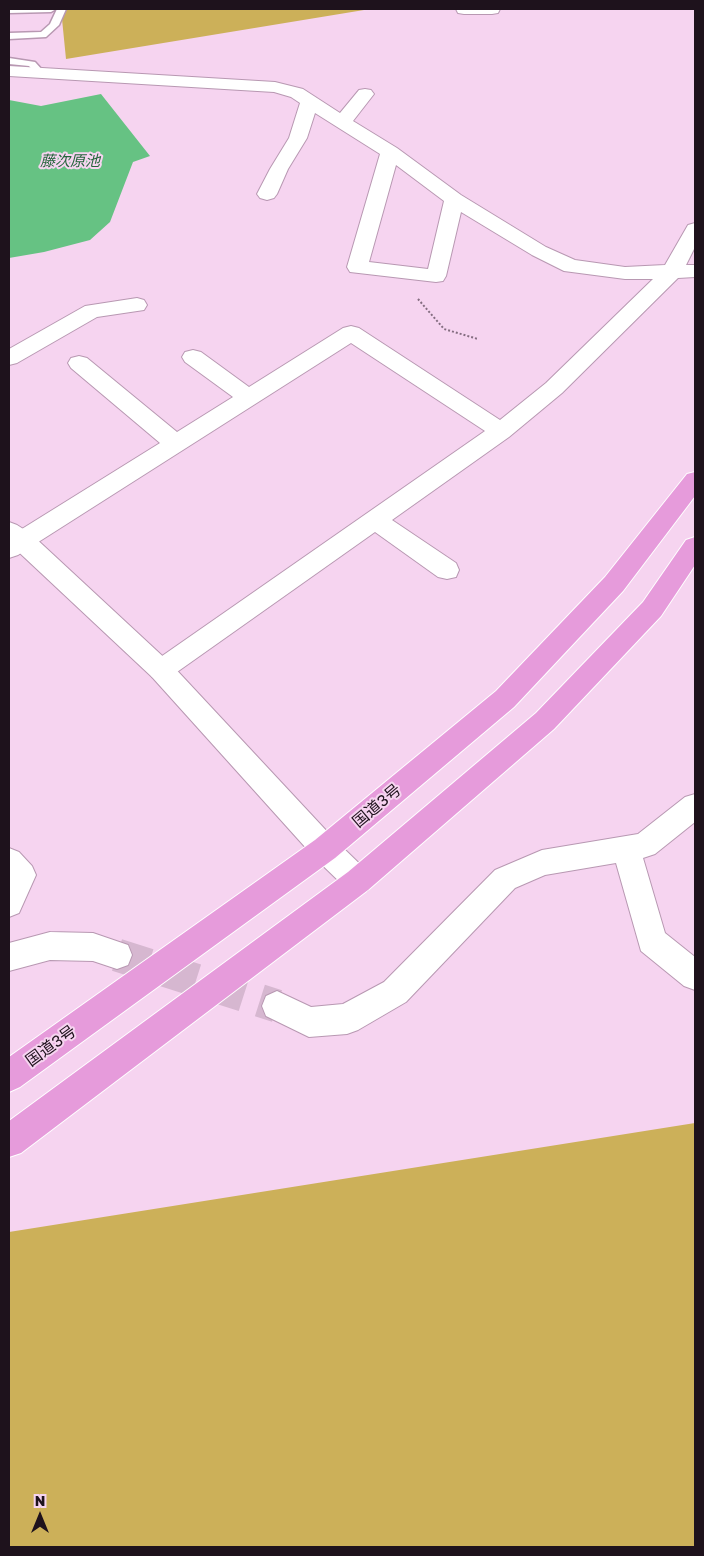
<!DOCTYPE html>
<meta charset="utf-8">
<style>
body{margin:0}
#map{position:relative;width:704px;height:1556px;overflow:hidden;background:#f6d4f0;font-family:"Golos Text",sans-serif}
canvas{display:block}
.frame{position:absolute;inset:0;border:10px solid #1e121c;pointer-events:none}
.north{position:absolute;left:15px;top:1491px;width:50px;height:50px;-webkit-text-stroke:4px #f6d4f0;paint-order:stroke;rotate:0deg;font-size:14px;font-weight:700;line-height:20px;text-align:center;color:#1e121c}
.north::after{content:'';display:block;margin:auto;width:18px;height:22px;background:#1e121c;clip-path:polygon(50% 0,100% 100%,50% 72%,0 100%)}
</style>
<div id="map">
<canvas width="704" height="1556"></canvas>
<div class="frame"></div>
<div class="north">N</div>
</div>
<script>
const context = document.querySelector('canvas').getContext('2d');
context.lineJoin = 'round';
function paint(path, color) {
  context.fillStyle = color;
  context.fill(path, 'evenodd');
}
function toPath(rows) {
  const path = new Path2D();
  for (const r of rows) {
    path.moveTo(r[0], r[1]);
    for (let i = 2; i < r.length; i += 2) path.lineTo(r[i], r[i + 1]);
  }
  return path;
}
function stroke(path, color, width, dash) {
  context.strokeStyle = color;
  context.lineWidth = width;
  context.lineCap = dash ? 'butt' : 'round';
  context.setLineDash(dash || []);
  context.stroke(path);
}
function drawText(font, color, halo, rows, align = 'center') {
  context.font = font + ' "Golos Text","Noto Sans JP",sans-serif';
  context.lineWidth = 4;
  context.setLineDash([]);
  context.textBaseline = 'middle';
  context.strokeStyle = halo;
  context.fillStyle = color;
  for (const [text, x, y, turn = 0] of rows) {
    context.save();
    context.translate(x, y);
    context.rotate((+turn || 0) * Math.PI / 180);
    context.textAlign = isNaN(turn) ? turn : align;
    if (halo) context.strokeText(text, 0, 0);
    context.fillText(text, 0, 0);
    context.restore();
  }
}
paint(toPath([
 [61,9,364,9,364,10,66,59],
 [695,1123,695,1547,9,1547,9,1232]
]), '#ccb059');
paint(toPath([
 [101,94,150,156,133,162,110,222,90,240,44,252,9,258,9,100,41,106]
]), '#66c283');
stroke(toPath([
 [117,955,277,1006]
]), '#d6b7d0', 33, [33, 17]);
const service = toPath([
 [9,9,56,9,51,12,9,13,9,9],
 [57,9,66,9,59,25,46,37,9,39,9,33,41,32,50,24,57,9],
 [9,58,35,62,45,73,40,76,37,75,29,66,9,64,9,58]
]);
const minor = toPath([
 [456,9,500,9,498,13,492,14,464,14,458,13,456,9],
 [9,66,275,82,303,89,340,113,359,90,365,89,371,90,374,94,353,121,397,148,461,195,546,247,575,260,625,267,665,265,688,225,695,223,695,247,686,265,695,265,695,277,678,278,562,393,509,437,392,520,456,563,459,570,456,577,447,579,438,577,375,532,170,677,161,681,152,677,148,670,152,663,485,431,351,343,18,555,9,558,9,537,160,443,71,368,68,363,71,358,79,356,87,358,177,432,233,397,185,362,182,357,185,352,193,350,201,352,249,387,343,328,351,326,359,328,500,420,546,383,653,279,625,279,564,271,532,255,461,212,446,276,443,281,436,282,350,272,347,267,380,154,315,113,307,138,288,169,277,194,274,198,267,200,260,198,257,194,270,169,289,138,300,103,291,97,274,92,9,76,9,66],
 [396,165,444,201,428,269,369,262,396,165],
 [137,298,144,300,147,305,144,310,97,317,17,363,9,365,9,349,85,306,137,298],
 [695,794,695,822,655,854,643,858,665,933,695,957,695,990,684,986,641,951,616,863,545,875,515,888,406,1002,358,1030,347,1034,309,1037,266,1016,262,1006,266,996,277,991,311,1007,343,1004,384,982,495,870,542,850,638,834,685,797,695,794],
 [9,848,19,852,32,866,36,875,19,913,9,917,9,848],
 [50,932,93,933,128,945,132,955,128,965,117,969,93,961,50,960,9,971,9,943,50,932]
]);
const tertiary = toPath([
 [9,522,17,525,31,534,170,663,335,840,368,872,372,881,368,890,358,894,348,890,315,858,152,677,9,543,9,522]
]);
const trunk = toPath([
 [695,472,695,496,623,591,514,707,335,858,20,1087,9,1092,9,1057,315,840,496,691,605,577,687,474,695,472],
 [695,537,695,565,661,616,554,729,368,890,21,1153,9,1157,9,1121,348,872,536,713,643,602,686,540,695,537]
]);
stroke(service, '#b898b2', 3);
stroke(minor, '#b898b2', 2);
stroke(tertiary, '#b898b2', 2);
stroke(trunk, '#fff', 2);
stroke(toPath([
 [418,299,444,329,478,339]
]), '#846d80', 2, [2, 2]);
paint(service, '#fff');
paint(minor, '#fff');
paint(tertiary, '#fff');
paint(trunk, '#e69bdb');
drawText('italic 15px', '#25653b', '#f6d4f0', [
 ["藤次原池",70,161]
]);
drawText('16px', '#1e121c', '#f6d4f0', [
 ["国道3号",377,806,-40],
 ["国道3号",51,1046,-36]
]);
</script>
